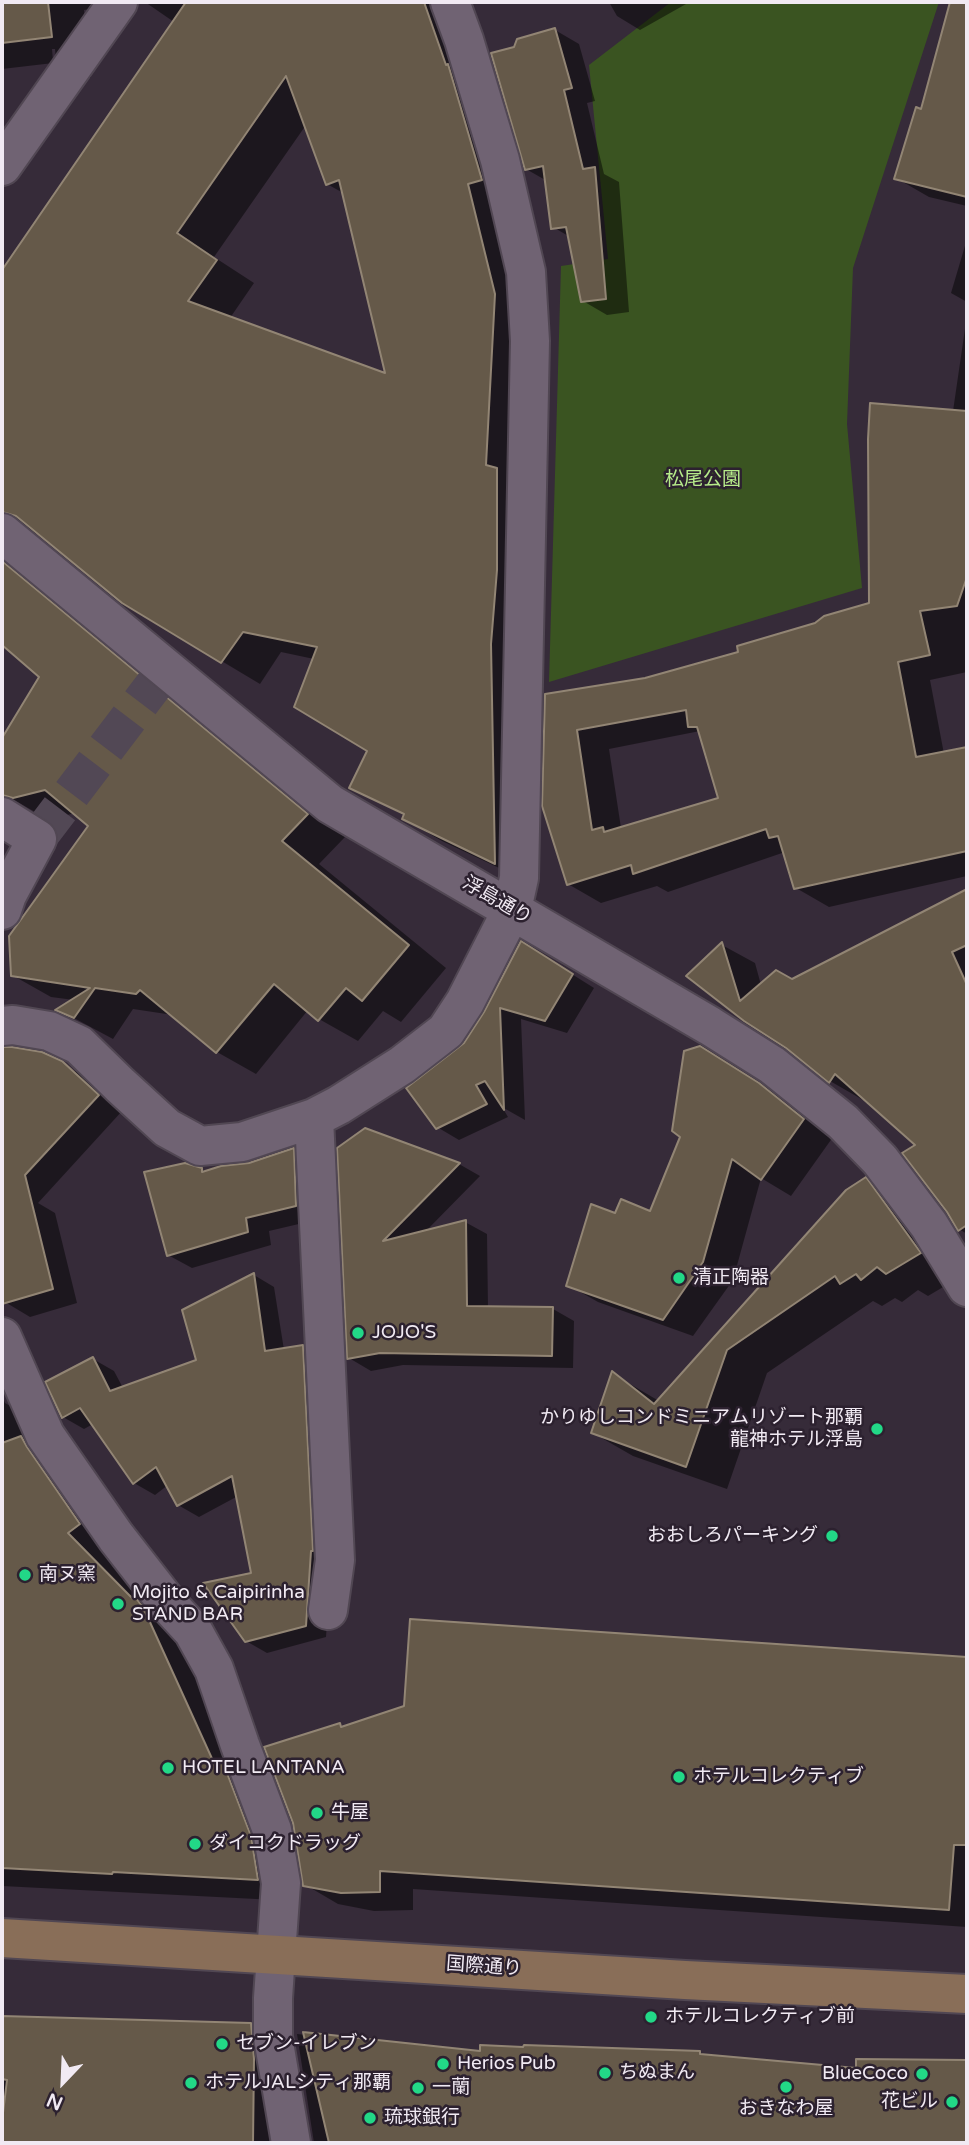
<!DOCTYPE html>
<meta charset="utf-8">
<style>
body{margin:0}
#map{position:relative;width:969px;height:2145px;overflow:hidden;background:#362b39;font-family:"Varela Round",sans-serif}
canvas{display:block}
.frame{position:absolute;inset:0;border:4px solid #f1eaf3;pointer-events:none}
.north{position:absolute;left:28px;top:2047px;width:70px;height:70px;-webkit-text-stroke:5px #2c212f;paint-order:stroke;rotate:203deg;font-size:19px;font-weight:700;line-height:28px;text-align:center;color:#f1eaf3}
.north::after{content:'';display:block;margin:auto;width:24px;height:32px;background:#f1eaf3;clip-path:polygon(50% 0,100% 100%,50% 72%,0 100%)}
</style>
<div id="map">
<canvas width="969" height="2145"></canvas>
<div class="frame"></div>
<div class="north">N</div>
</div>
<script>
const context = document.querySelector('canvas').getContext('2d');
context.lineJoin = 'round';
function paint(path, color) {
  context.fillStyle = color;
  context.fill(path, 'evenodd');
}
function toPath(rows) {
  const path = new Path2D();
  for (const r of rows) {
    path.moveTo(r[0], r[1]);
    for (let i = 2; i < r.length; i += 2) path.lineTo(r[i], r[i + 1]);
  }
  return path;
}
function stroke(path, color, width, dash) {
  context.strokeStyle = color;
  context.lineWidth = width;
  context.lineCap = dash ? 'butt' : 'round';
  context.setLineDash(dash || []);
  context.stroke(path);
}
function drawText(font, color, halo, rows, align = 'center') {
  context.font = font + ' "Varela Round","Noto Sans JP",sans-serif';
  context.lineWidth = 5;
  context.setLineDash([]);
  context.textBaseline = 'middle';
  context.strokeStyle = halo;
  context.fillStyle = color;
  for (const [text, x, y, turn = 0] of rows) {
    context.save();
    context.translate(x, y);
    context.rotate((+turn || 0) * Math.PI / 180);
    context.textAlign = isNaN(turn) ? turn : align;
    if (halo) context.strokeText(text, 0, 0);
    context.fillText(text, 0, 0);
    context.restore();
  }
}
paint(toPath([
 [671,2,939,2,853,268,847,424,862,588,549,682,561,266,608,259,589,65]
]), '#3a5421');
paint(toPath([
 [2,2,115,2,115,5,84,10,91,78,62,62,2,69,2,23,35,39,2,8],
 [52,49,55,49,56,60,53,61],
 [145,2,453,2,517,189,533,884,442,841,404,819,405,816,352,787,370,750,314,659,281,652,260,684,123,602,39,533,33,534,26,574,345,837,319,864,446,968,401,1022,383,1011,358,1041,319,1019,308,1010,256,1074,217,1052,173,1015,133,1009,113,1039,59,1010,74,1000,51,997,12,975,90,825,75,813,52,819,42,816,2,793,2,741,42,677,2,643,2,273,174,22],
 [306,125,327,184,345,194,388,376,230,318,254,283,214,257],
 [609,2,685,2,686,4,640,30,617,16],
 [952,2,967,2,967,206,929,197,896,178,922,112],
 [555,30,579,44,595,101,587,103,604,174,619,182,629,312,607,315,583,301,570,237,553,227,547,181,526,169,515,48],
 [967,239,967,302,951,293],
 [967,315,967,672,930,680,944,754,967,749,967,876,829,907,796,888,785,852,668,892,657,886,601,903,568,884,546,696,646,679,740,654,871,604,953,411],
 [700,731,720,799,621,828,609,749],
 [967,891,967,1234,959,1229,918,1145,865,1098,863,1100,830,1081,787,1047,745,1020,722,945,755,963,761,985,792,981],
 [543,956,594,988,567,1033,521,1019,525,1120,502,1107,508,1117,459,1140,437,1127,465,1045],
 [2,1049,42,1054,61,1063,87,1078,123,1110,38,1203,55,1213,77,1303,30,1317,5,1302,2,1293],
 [730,1065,789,1102,833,1137,791,1196,761,1178,733,1280,693,1336,598,1302,568,1285,615,1215,651,1213,682,1137],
 [365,1130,459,1164,480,1176,425,1232,465,1222,487,1234,488,1308,553,1309,574,1321,573,1368,403,1365,371,1371,349,1358],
 [293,1150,317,1163,320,1219,269,1231,271,1245,192,1268,168,1255,201,1169,207,1172,249,1164],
 [866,1180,907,1203,960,1277,928,1296,918,1290,902,1302,895,1298,882,1306,873,1301,767,1373,727,1489,633,1456,593,1433,613,1374,659,1401],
 [254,1275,274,1287,284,1350,303,1347,323,1359,331,1563,326,1637,267,1653,246,1641,253,1574,238,1496,199,1517,178,1505,168,1485,155,1495,134,1483,93,1424,84,1429,63,1417,93,1359,114,1371,123,1388,198,1362],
 [2,1395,5,1403,44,1425,116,1546,104,1555,164,1617,174,1622,295,1901,2,1886],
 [411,1621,967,1659,967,1927,413,1889,413,1910,374,1911,338,1904,304,1884,339,1724,344,1727,406,1707],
 [2,2014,10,2018,251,2025,291,2048,305,2143,2,2143,6,2100,2,2099],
 [297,2034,482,2053,700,2053,705,2056,858,2070,858,2061,967,2062,967,2143,314,2143]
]), '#0007');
const building = toPath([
 [2,2,48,2,52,37,2,43,2,2],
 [186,2,424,2,446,65,448,64,482,180,468,184,495,294,486,465,497,468,497,570,491,644,495,864,402,819,404,814,349,788,367,751,294,707,317,647,243,632,221,663,122,603,16,516,2,512,2,270,186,2],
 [286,76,326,185,339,180,385,373,188,301,217,260,177,233,286,76],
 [950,2,967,2,967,197,894,179,916,107,921,109,950,2],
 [555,28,572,88,564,90,583,169,595,167,606,299,581,302,566,227,551,229,543,166,525,170,491,53,514,47,517,39,555,28],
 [870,403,967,411,967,577,957,606,920,611,930,655,898,662,916,757,967,747,967,851,794,889,778,836,769,838,766,829,633,874,631,865,567,885,542,806,545,694,645,678,738,652,737,646,815,623,824,616,869,603,868,439,870,403],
 [686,710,688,727,697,727,718,798,604,832,603,827,592,830,577,730,686,710],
 [2,561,308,814,282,841,409,945,362,1001,346,988,318,1021,274,984,216,1053,140,990,136,994,95,988,74,1018,55,1010,90,988,11,976,9,936,88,826,45,790,13,798,2,795,2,738,39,677,2,645,2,561],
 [967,889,967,945,952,952,967,985,967,1225,958,1231,947,1212,902,1153,915,1145,835,1074,829,1083,786,1048,744,1021,686,976,722,942,740,1001,776,970,792,979,967,889],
 [521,941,573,974,545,1021,500,1008,504,1110,485,1081,476,1085,487,1104,436,1129,406,1088,464,1043,484,1012,521,941],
 [700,1046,759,1083,804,1119,761,1180,732,1159,703,1262,663,1320,566,1286,591,1204,615,1213,621,1199,650,1211,680,1137,672,1131,684,1051,700,1046],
 [2,1047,12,1047,42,1052,62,1061,99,1095,25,1175,53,1289,2,1304,2,1047],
 [365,1128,460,1163,383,1241,466,1220,467,1306,553,1307,552,1356,380,1353,347,1359,337,1148,365,1128],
 [294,1148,296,1206,246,1218,248,1232,167,1256,144,1172,185,1163,202,1168,202,1172,221,1166,249,1163,294,1148],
 [866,1177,921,1253,886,1274,877,1267,861,1280,856,1274,840,1284,835,1276,727,1350,686,1467,591,1433,612,1371,654,1404,846,1190,866,1177],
 [254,1273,265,1351,303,1345,313,1551,311,1551,306,1626,245,1642,203,1583,251,1573,232,1476,177,1506,156,1467,133,1484,80,1408,62,1418,45,1382,93,1357,110,1391,196,1360,182,1310,254,1273],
 [21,1436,27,1447,80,1524,68,1533,133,1599,136,1598,144,1609,214,1763,222,1760,251,1836,258,1880,113,1872,112,1874,2,1868,2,1443,21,1436],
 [410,1619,967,1657,967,1845,954,1845,949,1910,380,1871,380,1892,341,1893,303,1886,293,1823,264,1747,340,1723,341,1727,404,1706,410,1619],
 [2,2016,251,2023,254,2059,253,2143,2,2143,2,2121,7,2080,2,2079,2,2016],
 [303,2032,480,2051,480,2045,523,2047,524,2045,700,2051,700,2054,856,2068,856,2059,967,2060,967,2143,329,2143,303,2032]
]);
paint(building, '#655949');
stroke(building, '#928574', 2);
stroke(toPath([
 [37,839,166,669]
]), '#524855', 38, [38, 19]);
const minor = toPath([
 [2,166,118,2],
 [2,533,330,804,710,1026,772,1065,843,1122,880,1160,929,1225,967,1287],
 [2,817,37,839,7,895,2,910],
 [2,1026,13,1025,49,1031,79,1045,120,1085,167,1128,200,1146,242,1142,314,1118,339,1105,402,1065,446,1031,465,1002,512,910,519,878,530,341,526,272,500,160,464,40,450,2],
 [314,1118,335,1560,328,1610],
 [2,1337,45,1435,116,1537,169,1605,193,1631,214,1669,240,1745,272,1830,281,1883,273,1998,273,2037,291,2143]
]);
const secondary = toPath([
 [2,1938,685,1980,967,1994]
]);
stroke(minor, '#514753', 42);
stroke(secondary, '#514753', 42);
stroke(minor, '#706373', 38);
stroke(secondary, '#896e58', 38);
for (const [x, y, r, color] of [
 [679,1278,7,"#22d887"],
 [358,1333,7,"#22d887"],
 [877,1429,7,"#22d887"],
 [832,1536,7,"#22d887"],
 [25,1575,7,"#22d887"],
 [118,1604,7,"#22d887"],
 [168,1768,7,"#22d887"],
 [679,1777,7,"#22d887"],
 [317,1813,7,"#22d887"],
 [195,1844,7,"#22d887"],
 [651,2017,7,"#22d887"],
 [222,2044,7,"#22d887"],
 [443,2064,7,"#22d887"],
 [605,2073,7,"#22d887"],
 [922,2074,7,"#22d887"],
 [191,2083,7,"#22d887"],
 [786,2087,7,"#22d887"],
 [418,2088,7,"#22d887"],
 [952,2102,7,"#22d887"],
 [370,2118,7,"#22d887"]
]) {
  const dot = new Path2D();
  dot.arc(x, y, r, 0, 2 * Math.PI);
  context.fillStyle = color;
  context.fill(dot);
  stroke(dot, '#2c212f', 2.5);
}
drawText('19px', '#b6eb8a', '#2c212f', [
 ["松尾公園",703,480]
]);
drawText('19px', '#f1eaf3', '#2c212f', [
 ["浮島通り",497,901,30],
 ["国際通り",484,1967,4]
]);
drawText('19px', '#f1eaf3', '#2c212f', [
 ["清正陶器",693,1278],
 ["JOJO'S",372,1333],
 ["かりゆしコンドミニアムリゾート那覇",863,1418,"right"],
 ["龍神ホテル浮島",863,1440,"right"],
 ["おおしろパーキング",818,1536,"right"],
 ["南ヌ窯",39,1575],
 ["Mojito & Caipirinha",132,1593],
 ["STAND BAR",132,1615],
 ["HOTEL LANTANA",182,1768],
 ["ホテルコレクティブ",693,1777],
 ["牛屋",331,1813],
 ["ダイコクドラッグ",209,1844],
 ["ホテルコレクティブ前",665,2017],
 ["セブン-イレブン",236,2044],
 ["Herios Pub",457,2064],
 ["ちぬまん",619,2073],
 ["BlueCoco",908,2074,"right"],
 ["ホテルJALシティ那覇",205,2083],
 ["一蘭",432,2088],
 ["花ビル",938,2102,"right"],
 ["おきなわ屋",786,2109,"center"],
 ["琉球銀行",384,2118]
], 'left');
</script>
